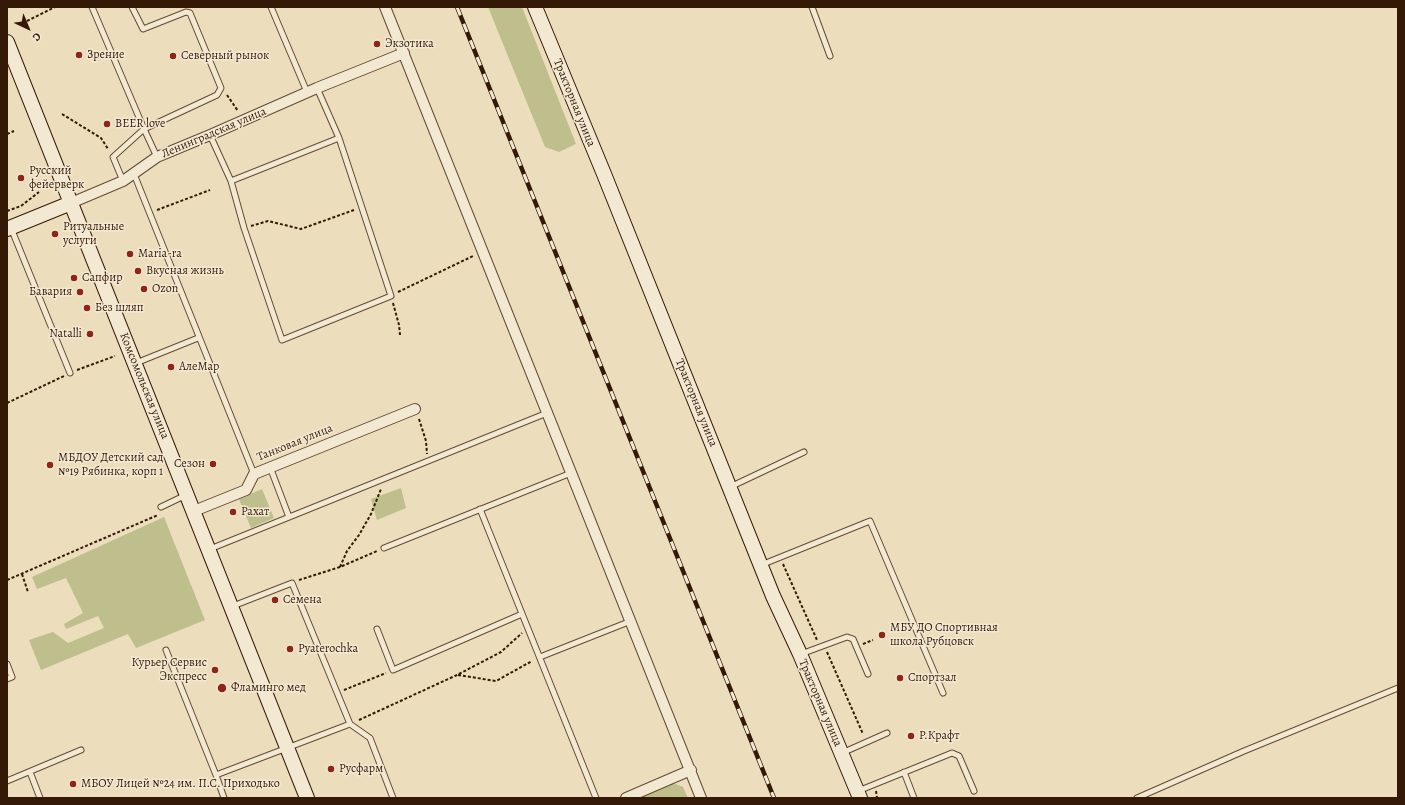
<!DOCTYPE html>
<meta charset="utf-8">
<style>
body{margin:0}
#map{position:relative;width:1405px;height:805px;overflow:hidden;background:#ecddbc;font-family:Alegreya,serif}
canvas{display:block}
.frame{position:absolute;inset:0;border:8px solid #341907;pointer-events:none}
.north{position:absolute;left:8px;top:8px;width:40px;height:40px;-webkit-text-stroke:3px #f3e9d3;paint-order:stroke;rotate:136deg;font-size:11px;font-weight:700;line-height:16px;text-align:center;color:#341907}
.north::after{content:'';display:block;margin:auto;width:14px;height:18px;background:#341907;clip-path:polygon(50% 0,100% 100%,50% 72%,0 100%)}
</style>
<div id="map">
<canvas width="1405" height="805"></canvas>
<div class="frame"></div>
<div class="north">С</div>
</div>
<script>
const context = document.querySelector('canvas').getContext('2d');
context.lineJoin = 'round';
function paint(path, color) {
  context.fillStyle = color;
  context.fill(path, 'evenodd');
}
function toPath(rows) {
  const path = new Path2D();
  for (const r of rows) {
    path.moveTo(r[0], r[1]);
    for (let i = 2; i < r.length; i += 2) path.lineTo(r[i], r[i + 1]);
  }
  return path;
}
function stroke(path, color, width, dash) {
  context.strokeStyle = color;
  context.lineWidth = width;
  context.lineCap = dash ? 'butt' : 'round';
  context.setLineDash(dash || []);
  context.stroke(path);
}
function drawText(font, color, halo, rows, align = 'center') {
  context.font = font + ' Alegreya,serif';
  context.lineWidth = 3;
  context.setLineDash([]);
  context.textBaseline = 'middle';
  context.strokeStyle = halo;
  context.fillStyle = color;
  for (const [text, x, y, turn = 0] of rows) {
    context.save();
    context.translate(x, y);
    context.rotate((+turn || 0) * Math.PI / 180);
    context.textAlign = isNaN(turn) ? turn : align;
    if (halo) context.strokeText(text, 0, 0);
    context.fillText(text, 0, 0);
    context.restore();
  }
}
paint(toPath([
 [488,7,522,7,576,144,559,152,545,147],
 [401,488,406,508,377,520,371,499],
 [262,489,274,518,251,528,239,499],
 [164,517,205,620,136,648,128,634,41,670,29,640,53,632,68,643,104,628,98,616,66,629,64,624,83,613,66,578,37,589,32,577],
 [673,783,683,787,688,798,636,798]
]), '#bebf8c');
const lane = toPath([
 [92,7,144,129,157,157],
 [271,7,307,92],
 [812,7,830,56],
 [317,88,339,138,391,296,282,340,244,228,231,181,339,138],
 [210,135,231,181],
 [134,174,254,474],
 [123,181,113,157,144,129,217,95,221,88,190,13,186,12,143,29,132,7],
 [11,228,70,373],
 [136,363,198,338],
 [270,467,289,517],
 [730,487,804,452],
 [161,507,186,495],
 [480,509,596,798],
 [384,548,571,473],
 [210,549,547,413],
 [761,565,870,521,943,693],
 [233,606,292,583,350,724,370,738,393,798],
 [377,629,393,670,522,614],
 [166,650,216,775],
 [801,654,847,637,853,639,868,674],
 [540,657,631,621],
 [7,664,12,677,7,679],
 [842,753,887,733],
 [30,772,40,798],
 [904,772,914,798],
 [7,781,81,750],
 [858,791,952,753,959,756,974,791],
 [224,798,216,775,350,724],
 [1137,798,1244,751,1398,688]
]);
const street = toPath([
 [385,7,701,798],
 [71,203,123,181,157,157,210,135,317,88,404,53],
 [194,511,246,490,254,474,415,409],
 [626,798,691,770]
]);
const secondary = toPath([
 [535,7,604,174,773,596,800,654,860,798],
 [7,42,307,798],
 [7,229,71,203]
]);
stroke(lane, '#624a34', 7);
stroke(street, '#624a34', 12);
stroke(secondary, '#341907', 16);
stroke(toPath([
 [27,21,55,7],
 [227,95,238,111],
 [62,114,101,138,108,149],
 [7,134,14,131],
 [157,210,210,190],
 [7,211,21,206,39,192],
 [251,226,268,221,301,229,354,210],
 [398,292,473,256],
 [393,303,399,325,400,335],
 [77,370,115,356],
 [7,403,64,376],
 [419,419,426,441,427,454],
 [783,564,817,640],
 [340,567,347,551,359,535,371,514,381,489],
 [22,574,28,592],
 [7,580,158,515],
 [299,580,340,567,377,551],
 [863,644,873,640],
 [827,652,863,734],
 [458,675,496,681,532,661],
 [344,690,386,673],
 [359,720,457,675,501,652,522,633],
 [876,791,877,798]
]), '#341907', 2, [3, 2]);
stroke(lane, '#f3e9d3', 5);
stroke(street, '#f3e9d3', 10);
stroke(secondary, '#f3e9d3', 14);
const rail = toPath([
 [457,7,774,798]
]);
stroke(rail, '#341907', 4.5);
stroke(rail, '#f3e9d3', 3, [9]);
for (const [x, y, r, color] of [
 [377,44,4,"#8f2418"],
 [79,55,4,"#8f2418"],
 [173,56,4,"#8f2418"],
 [107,124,4,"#8f2418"],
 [21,178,4,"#8f2418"],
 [55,234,4,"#8f2418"],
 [130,254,4,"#8f2418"],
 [138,271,4,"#8f2418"],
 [74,278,4,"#8f2418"],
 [144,289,4,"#8f2418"],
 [80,292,4,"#8f2418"],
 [87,308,4,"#8f2418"],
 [90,334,4,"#8f2418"],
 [171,367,4,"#8f2418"],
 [213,464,4,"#8f2418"],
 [50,465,4,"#8f2418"],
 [233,512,4,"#8f2418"],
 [275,600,4,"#8f2418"],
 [882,635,4,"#8f2418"],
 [290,649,4,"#8f2418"],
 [215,670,4,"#8f2418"],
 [900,678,4,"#8f2418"],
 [222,688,5,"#8f2418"],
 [911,736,4,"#8f2418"],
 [331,769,4,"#8f2418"],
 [73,784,4,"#8f2418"]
]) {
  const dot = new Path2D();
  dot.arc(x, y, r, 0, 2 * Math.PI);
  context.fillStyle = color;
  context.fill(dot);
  stroke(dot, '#f3e9d3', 1.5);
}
drawText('12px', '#341907', '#f3e9d3', [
 ["Экзотика",385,44],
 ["Зрение",87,55],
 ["Северный рынок",181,56],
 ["BEER love",115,124],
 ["Русский",29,171],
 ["фейерверк",29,185],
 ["Ритуальные",63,227],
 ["услуги",63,241],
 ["Maria-ra",138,254],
 ["Вкусная жизнь",146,271],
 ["Сапфир",82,278],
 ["Ozon",152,289],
 ["Бавария",72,292,"right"],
 ["Без шляп",95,308],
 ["Natalli",82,334,"right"],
 ["АлеМар",179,367],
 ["МБДОУ Детский сад",58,458],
 ["№19 Рябинка, корп 1",58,472],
 ["Сезон",205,464,"right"],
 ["Рахат",241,512],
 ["Семена",283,600],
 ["МБУ ДО Спортивная",890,628],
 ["школа Рубцовск",890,642],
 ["Pyaterochka",298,649],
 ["Курьер Сервис",207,663,"right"],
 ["Экспресс",207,677,"right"],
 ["Спортзал",908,678],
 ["Фламинго мед",231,688],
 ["Р.Крафт",919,736],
 ["Русфарм",339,769],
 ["МБОУ Лицей №24 им. П.С. Приходько",81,784]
], 'left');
drawText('12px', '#341907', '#f3e9d3', [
 ["Тракторная улица",574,103,68],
 ["Ленинградская улица",214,133,-23],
 ["Комсомольская улица",144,386,68],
 ["Тракторная улица",696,403,68],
 ["Танковая улица",295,443,-22],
 ["Тракторная улица",820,703,67]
]);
</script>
